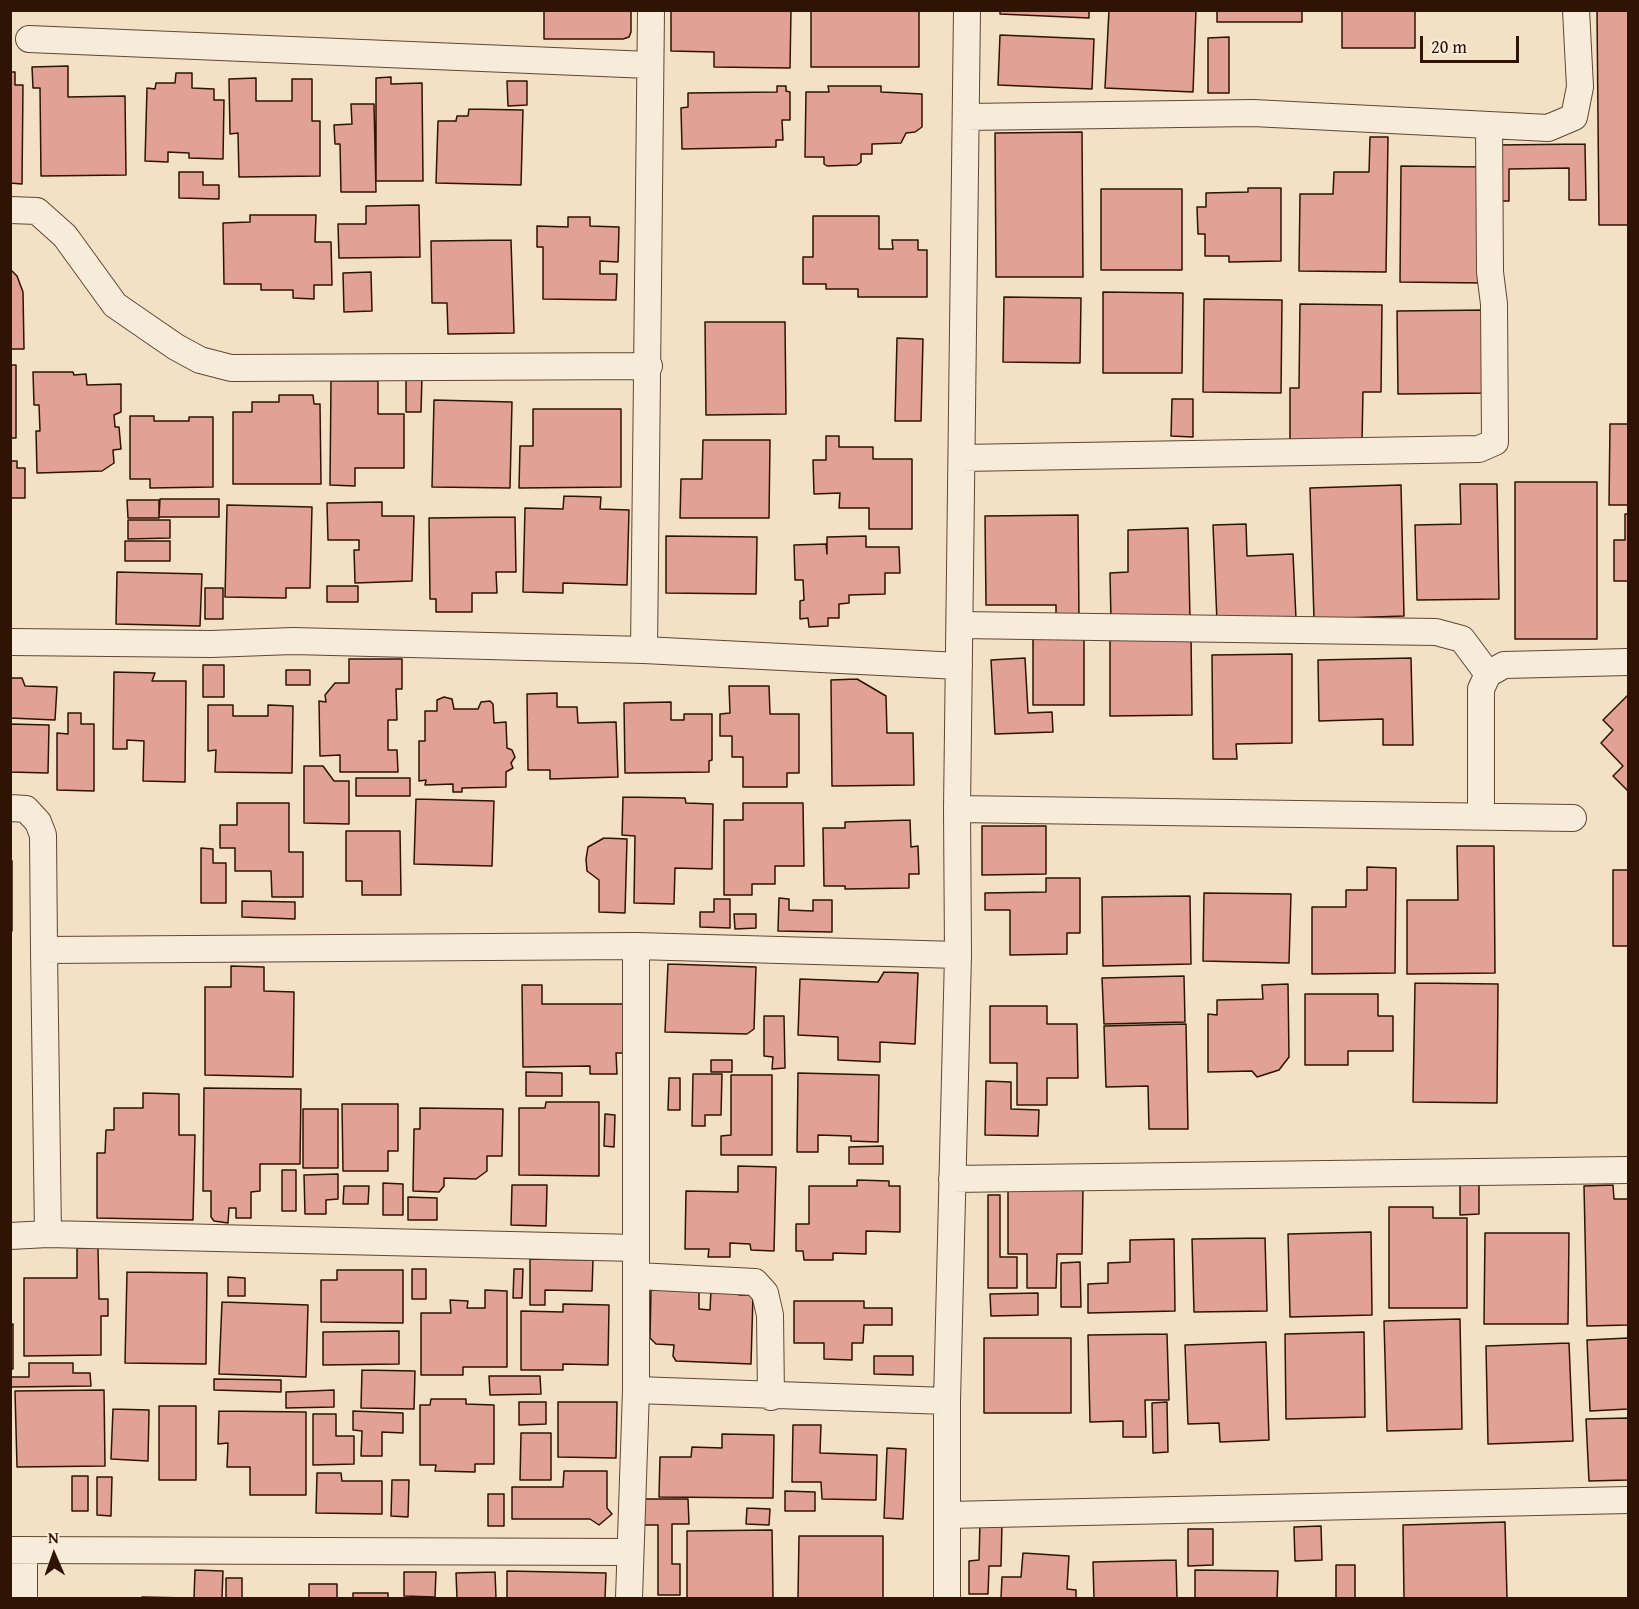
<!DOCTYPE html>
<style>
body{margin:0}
#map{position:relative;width:1639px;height:1609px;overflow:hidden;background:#f2e1c4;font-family:"Gentium Book Plus",serif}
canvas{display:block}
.frame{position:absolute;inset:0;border:12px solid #2f1303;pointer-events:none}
.north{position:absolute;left:24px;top:1525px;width:60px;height:60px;-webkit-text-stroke:4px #f7ecd9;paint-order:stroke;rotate:358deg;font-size:16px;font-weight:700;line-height:24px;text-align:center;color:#2f1303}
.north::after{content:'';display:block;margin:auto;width:21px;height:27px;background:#2f1303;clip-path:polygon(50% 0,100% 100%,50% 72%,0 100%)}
.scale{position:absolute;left:1420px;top:36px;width:99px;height:27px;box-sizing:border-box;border:3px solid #2f1303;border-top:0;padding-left:8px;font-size:18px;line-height:21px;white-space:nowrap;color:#2f1303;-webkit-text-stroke:4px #f7ecd9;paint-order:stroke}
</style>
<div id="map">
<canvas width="1639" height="1609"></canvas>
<div class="frame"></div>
<div class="north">N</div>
<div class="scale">20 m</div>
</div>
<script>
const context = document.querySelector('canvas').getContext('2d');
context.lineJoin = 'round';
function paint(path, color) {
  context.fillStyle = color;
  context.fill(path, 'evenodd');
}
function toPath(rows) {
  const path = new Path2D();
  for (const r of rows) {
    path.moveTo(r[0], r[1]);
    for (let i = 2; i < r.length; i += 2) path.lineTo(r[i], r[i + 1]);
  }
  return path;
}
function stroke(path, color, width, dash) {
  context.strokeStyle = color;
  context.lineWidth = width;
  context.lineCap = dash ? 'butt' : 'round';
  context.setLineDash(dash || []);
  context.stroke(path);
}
const building = toPath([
 [544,10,631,10,631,32,629,37,623,39,544,39,544,10],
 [671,10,791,10,790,68,714,67,714,52,671,51,671,10],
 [811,10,919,10,919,67,811,67,811,10],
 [1000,10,1089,10,1089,18,1000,14,1000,10],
 [1109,10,1196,10,1193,92,1105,88,1109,10],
 [1217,10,1302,10,1302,22,1217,22,1217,10],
 [1342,10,1415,10,1415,48,1342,48,1342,10],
 [1597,10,1628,10,1628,225,1599,225,1597,10],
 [1000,35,1094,39,1092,89,998,85,1000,35],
 [1229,37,1229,93,1208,93,1208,38,1229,37],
 [68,66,68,97,125,96,126,175,41,176,40,88,33,88,32,67,68,66],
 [10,72,15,72,15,85,23,85,22,184,10,183,10,72],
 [176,73,192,73,192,88,214,89,214,100,224,100,223,159,189,158,189,153,168,152,168,162,145,161,147,88,155,89,156,83,175,83,176,73],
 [391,77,391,84,422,83,423,181,376,181,376,78,391,77],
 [256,78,256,101,292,101,292,79,312,79,312,121,320,121,320,176,239,177,238,133,230,134,229,79,256,78],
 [507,81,527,81,527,105,508,106,507,81],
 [777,86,786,86,786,91,790,92,790,120,782,120,783,140,776,140,776,147,682,149,681,108,688,107,688,93,777,92,777,86],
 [828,86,881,86,881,92,922,94,922,127,915,132,906,133,901,143,872,144,872,154,861,154,861,162,857,165,827,166,824,164,824,157,805,157,806,92,829,92,828,86],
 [351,104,374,104,376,192,341,192,340,144,335,144,334,125,352,124,351,104],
 [469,109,523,110,521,185,436,183,438,121,456,121,457,116,468,116,469,109],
 [1082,132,1083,277,996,277,995,133,1082,132],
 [1370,137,1388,137,1386,272,1299,271,1300,194,1333,194,1334,172,1369,172,1370,137],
 [1585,144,1586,200,1569,200,1569,168,1509,169,1509,201,1497,201,1497,145,1585,144],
 [1401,166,1484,167,1482,283,1400,282,1401,166],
 [179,172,203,172,203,185,219,185,219,199,179,198,179,172],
 [1248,188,1281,188,1281,261,1229,262,1229,256,1205,256,1205,234,1198,234,1197,207,1206,207,1206,193,1248,192,1248,188],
 [1101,189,1182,189,1182,270,1101,270,1101,189],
 [419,205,420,257,339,258,338,224,366,224,366,206,419,205],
 [250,215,316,215,315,242,331,242,332,285,314,285,314,299,293,298,293,290,261,290,261,284,224,284,223,223,250,222,250,215],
 [813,216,879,216,879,249,893,249,892,240,918,240,918,250,927,250,927,297,858,297,858,289,826,289,826,284,803,284,803,257,813,257,813,216],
 [568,217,590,217,590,226,619,227,618,262,600,261,600,274,617,274,616,300,543,299,543,247,537,247,537,226,568,227,568,217],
 [511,240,514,333,448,334,447,303,432,303,431,241,511,240],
 [10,269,17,276,23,292,24,349,10,349,10,269],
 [371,272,372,311,344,312,343,273,371,272],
 [1103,292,1183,293,1182,373,1103,373,1103,292],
 [1004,297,1081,298,1080,363,1003,362,1004,297],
 [1204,299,1282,300,1281,393,1203,392,1204,299],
 [1300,304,1382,305,1381,392,1363,392,1362,441,1290,440,1290,388,1299,388,1300,304],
 [1489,310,1489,393,1398,394,1397,311,1489,310],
 [705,322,785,322,786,414,706,415,705,322],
 [897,338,923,339,921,421,895,421,897,338],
 [10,365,16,365,16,438,10,438,10,365],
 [33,372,73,372,74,375,86,374,87,385,121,384,121,412,114,415,115,427,119,427,121,449,113,450,114,463,102,471,37,473,36,431,40,431,39,405,34,405,33,372],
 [406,376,422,376,421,412,406,412,406,376],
 [331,381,378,381,378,414,404,414,404,468,355,468,355,486,330,485,331,381],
 [279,395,313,395,314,404,320,404,321,484,233,484,233,412,252,412,252,402,279,402,279,395],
 [1172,399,1193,399,1193,437,1171,436,1172,399],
 [434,400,512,402,510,488,432,487,434,400],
 [533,409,621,409,621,487,519,488,520,446,533,446,533,409],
 [130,416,154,416,154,421,189,421,189,417,213,417,213,487,150,488,150,479,130,479,130,416],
 [1610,424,1628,424,1628,505,1609,505,1610,424],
 [826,436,839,436,839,447,873,447,873,459,912,459,912,529,869,529,869,508,839,508,840,493,814,494,813,460,826,460,826,436],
 [703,440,770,440,769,518,680,518,681,479,702,479,703,440],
 [10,461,17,461,17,468,25,468,25,498,10,498,10,461],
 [1515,482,1597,482,1597,639,1515,639,1515,482],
 [1460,484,1497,484,1499,599,1417,600,1415,525,1461,524,1460,484],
 [1401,485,1404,616,1314,619,1310,488,1401,485],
 [564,496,601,497,600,509,629,510,627,585,563,583,563,593,523,592,525,508,563,509,564,496],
 [160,499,219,499,219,517,159,517,160,499],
 [127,500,159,500,159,518,128,518,127,500],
 [382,502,382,516,414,516,412,581,355,583,354,550,359,550,359,540,328,540,327,503,382,502],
 [227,505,312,507,310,588,286,588,286,598,225,597,227,505],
 [1625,514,1628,514,1628,581,1614,581,1614,540,1625,540,1625,514],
 [1078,515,1079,619,1056,619,1056,605,986,605,985,516,1078,515],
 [515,517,516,572,496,572,497,593,472,593,472,612,436,612,436,599,430,599,429,518,515,517],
 [128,520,170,520,170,538,128,539,128,520],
 [1246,524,1247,556,1293,554,1296,619,1217,622,1213,525,1246,524],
 [1188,528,1190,619,1111,621,1110,573,1128,572,1128,530,1188,528],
 [666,536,757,537,756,594,666,593,666,536],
 [866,536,866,547,899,547,900,573,885,573,885,594,849,595,849,603,839,604,839,618,828,618,828,626,809,627,808,618,800,619,800,601,804,600,803,580,795,580,794,545,826,544,827,554,827,537,866,536],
 [125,541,170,541,170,561,125,561,125,541],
 [117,572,202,574,200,626,116,624,117,572],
 [327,586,358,586,358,602,327,602,327,586],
 [205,588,223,588,223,619,205,619,205,588],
 [1033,635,1084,635,1084,705,1033,705,1033,635],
 [1191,636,1192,715,1110,716,1110,637,1191,636],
 [1292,654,1292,743,1236,744,1237,759,1213,759,1212,655,1292,654],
 [1025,658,1028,713,1052,712,1053,732,995,734,991,660,1025,658],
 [1411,658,1413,745,1383,745,1383,719,1319,721,1318,660,1411,658],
 [349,659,402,659,402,689,396,689,397,720,388,720,388,750,397,750,398,772,340,772,340,755,320,756,319,701,326,702,325,695,335,683,349,683,349,659],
 [203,665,224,665,224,697,203,697,203,665],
 [286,670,310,670,310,685,286,685,286,670],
 [114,672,155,673,152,681,186,681,185,782,143,781,144,741,127,740,127,749,113,749,114,672],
 [10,678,22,678,25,686,57,687,55,720,10,718,10,678],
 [857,679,886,696,887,733,913,733,914,785,832,786,831,680,857,679],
 [729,686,769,686,770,714,799,714,799,773,787,773,787,787,743,787,743,757,732,757,732,736,720,736,720,714,730,713,729,686],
 [557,693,557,707,577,707,578,723,616,722,618,777,550,779,550,770,528,770,527,694,557,693],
 [1628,695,1628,791,1613,776,1623,766,1601,743,1613,730,1603,720,1628,695],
 [444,697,452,699,454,709,478,709,481,702,490,701,493,704,494,723,506,722,507,748,512,750,515,757,511,763,513,768,506,772,506,787,462,788,462,792,453,792,453,784,425,785,426,780,419,781,419,741,425,741,425,711,437,711,437,700,444,697],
 [671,702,671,720,684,720,684,714,712,714,712,760,709,761,709,772,625,773,624,703,671,702],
 [208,705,233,705,233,716,268,716,268,705,293,706,292,773,215,772,216,750,208,751,208,705],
 [68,713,81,713,81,724,94,724,94,791,57,790,57,733,68,734,68,713],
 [10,724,49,725,48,773,10,772,10,724],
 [304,766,323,766,334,781,349,781,349,824,304,823,304,766],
 [356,778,410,778,410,796,356,796,356,778],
 [623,797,685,798,686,803,713,804,712,869,675,868,674,904,634,903,635,836,622,835,623,797],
 [416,799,494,801,492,866,414,864,416,799],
 [237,803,289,803,289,852,303,852,303,897,272,897,271,871,235,871,235,848,220,848,220,825,237,825,237,803],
 [743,803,803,803,804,866,775,866,775,884,752,884,752,895,724,895,724,820,743,820,743,803],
 [910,820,911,847,918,846,919,874,909,874,909,888,845,889,845,886,824,886,823,828,845,828,845,822,910,820],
 [982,826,1046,826,1046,874,982,875,982,826],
 [346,831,400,831,401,895,362,895,362,881,346,881,346,831],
 [604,838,627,839,625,913,599,912,599,880,587,871,586,859,588,847,604,838],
 [1457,846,1494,846,1495,973,1407,974,1407,900,1458,900,1457,846],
 [201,848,213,849,213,863,226,863,226,903,201,903,201,848],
 [10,860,12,861,12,931,10,931,10,860],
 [1367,867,1396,868,1395,973,1312,974,1312,907,1346,907,1346,890,1367,890,1367,867],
 [1613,870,1628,870,1628,946,1613,946,1613,870],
 [1046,878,1080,878,1080,933,1067,933,1067,954,1010,955,1010,910,985,910,985,893,1046,892,1046,878],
 [1204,893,1291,894,1289,963,1203,961,1204,893],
 [1190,896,1191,964,1103,966,1102,897,1190,896],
 [779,898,789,899,789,910,813,911,813,900,832,900,832,932,778,931,779,898],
 [714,899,730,899,730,928,700,927,700,912,714,912,714,899],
 [242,901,295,902,295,919,242,917,242,901],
 [734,914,756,914,756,928,735,929,734,914],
 [668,964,756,967,754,1029,747,1034,665,1032,668,964],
 [231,966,264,967,264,991,294,992,293,1077,205,1075,205,987,231,987,231,966],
 [884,972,918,973,915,1044,880,1042,880,1062,838,1060,838,1037,798,1035,800,979,878,982,884,972],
 [1184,976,1185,1022,1104,1024,1102,978,1184,976],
 [1415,983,1498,984,1497,1103,1413,1102,1415,983],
 [1288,984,1289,1057,1279,1070,1257,1077,1252,1071,1208,1072,1208,1014,1217,1015,1217,1000,1263,999,1262,985,1288,984],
 [522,985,542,985,542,1004,623,1004,623,1053,616,1053,617,1074,590,1074,590,1066,523,1067,522,985],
 [1305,994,1378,994,1378,1016,1393,1016,1393,1051,1348,1051,1348,1065,1305,1065,1305,994],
 [990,1006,1047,1006,1047,1024,1077,1024,1078,1078,1047,1078,1047,1105,1017,1105,1017,1063,990,1063,990,1006],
 [764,1016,784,1016,785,1068,772,1069,773,1057,764,1056,764,1016],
 [1186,1024,1188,1129,1149,1129,1148,1086,1106,1087,1104,1026,1186,1024],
 [711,1060,732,1060,732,1072,711,1072,711,1060],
 [526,1072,562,1073,562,1096,526,1096,526,1072],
 [798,1073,879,1075,878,1142,851,1141,851,1136,818,1135,818,1152,797,1152,798,1073],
 [693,1074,722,1074,721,1115,705,1115,705,1126,692,1126,693,1074],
 [731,1075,772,1075,772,1155,721,1155,721,1136,731,1135,731,1075],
 [669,1078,680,1078,680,1110,668,1110,669,1078],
 [986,1081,1011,1082,1011,1109,1039,1110,1038,1136,985,1135,986,1081],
 [204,1088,301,1089,300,1164,260,1164,260,1191,251,1192,251,1218,236,1218,236,1208,229,1208,228,1223,214,1221,211,1217,211,1191,203,1191,204,1088],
 [143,1093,179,1094,179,1135,195,1135,193,1220,97,1218,97,1153,105,1153,106,1130,114,1130,114,1108,143,1108,143,1093],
 [546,1102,599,1102,599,1176,519,1175,519,1108,545,1108,546,1102],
 [342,1104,398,1104,398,1151,388,1151,388,1171,343,1171,342,1104],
 [420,1108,503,1109,502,1156,487,1156,487,1171,476,1179,444,1178,444,1186,439,1192,413,1191,414,1129,420,1129,420,1108],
 [303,1109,338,1109,338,1168,303,1168,303,1109],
 [605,1114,615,1115,614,1147,604,1146,605,1114],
 [883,1146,883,1164,849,1164,849,1147,883,1146],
 [738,1166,776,1167,774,1251,751,1250,750,1244,730,1243,730,1257,708,1257,709,1249,685,1249,686,1191,738,1192,738,1166],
 [282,1170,296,1170,296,1211,282,1211,282,1170],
 [338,1174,338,1199,326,1200,326,1214,305,1214,304,1175,338,1174],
 [857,1180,889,1181,889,1186,900,1186,900,1232,866,1231,866,1254,833,1253,833,1260,804,1260,803,1251,796,1251,796,1224,809,1224,809,1186,857,1186,857,1180],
 [1460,1182,1479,1182,1479,1214,1460,1215,1460,1182],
 [383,1183,403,1184,403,1215,383,1215,383,1183],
 [512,1185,547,1185,546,1226,511,1225,512,1185],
 [1613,1185,1614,1199,1628,1199,1628,1325,1587,1326,1584,1186,1613,1185],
 [344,1186,369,1186,368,1204,343,1204,344,1186],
 [1008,1186,1083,1186,1082,1254,1057,1254,1056,1288,1027,1288,1027,1254,1008,1254,1008,1186],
 [988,1195,1000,1195,1000,1257,1017,1257,1017,1288,988,1288,988,1195],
 [408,1197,437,1198,437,1220,408,1220,408,1197],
 [1389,1207,1433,1207,1433,1218,1467,1218,1467,1308,1389,1308,1389,1207],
 [1371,1232,1372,1315,1290,1317,1288,1234,1371,1232],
 [1485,1233,1569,1233,1568,1324,1484,1324,1485,1233],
 [1265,1238,1267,1311,1194,1312,1192,1239,1265,1238],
 [1174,1239,1175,1311,1088,1313,1088,1284,1108,1283,1108,1263,1130,1262,1130,1240,1174,1239],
 [77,1248,98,1248,99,1299,108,1299,108,1316,101,1316,101,1355,24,1356,24,1278,77,1278,77,1248],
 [530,1259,593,1260,592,1291,545,1290,545,1305,530,1305,530,1259],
 [1080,1262,1081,1307,1061,1307,1061,1263,1080,1262],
 [412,1269,426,1269,426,1299,412,1299,412,1269],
 [514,1269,523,1269,522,1298,513,1298,514,1269],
 [337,1270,403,1270,403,1323,321,1322,321,1280,337,1280,337,1270],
 [127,1272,207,1273,206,1364,125,1363,127,1272],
 [228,1277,245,1278,245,1296,228,1296,228,1277],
 [485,1290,507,1291,507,1367,463,1367,463,1375,421,1375,421,1313,451,1313,450,1300,468,1301,467,1308,485,1308,485,1290],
 [651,1290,699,1291,699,1309,710,1310,711,1290,739,1290,739,1295,753,1295,751,1364,676,1361,673,1356,674,1345,656,1344,650,1338,651,1290],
 [1038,1293,1038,1315,991,1316,990,1294,1038,1293],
 [794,1301,864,1301,864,1308,892,1308,892,1325,864,1325,863,1343,852,1343,852,1360,824,1359,824,1343,794,1343,794,1301],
 [222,1302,308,1305,306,1377,219,1374,222,1302],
 [563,1304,609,1305,608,1365,563,1364,563,1370,521,1370,521,1311,563,1312,563,1304],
 [1460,1319,1462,1429,1387,1431,1384,1321,1460,1319],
 [10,1324,13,1324,13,1369,10,1369,10,1324],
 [399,1331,399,1364,323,1365,323,1332,399,1331],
 [1364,1332,1365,1417,1286,1419,1285,1334,1364,1332],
 [1167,1334,1169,1400,1145,1400,1146,1437,1123,1437,1123,1421,1090,1422,1088,1335,1167,1334],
 [984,1338,1071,1338,1071,1413,984,1413,984,1338],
 [1628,1338,1628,1409,1590,1411,1587,1340,1628,1338],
 [1266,1342,1269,1440,1220,1442,1219,1423,1188,1424,1185,1345,1266,1342],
 [1569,1343,1573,1441,1488,1444,1486,1346,1569,1343],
 [874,1356,913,1356,913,1375,874,1374,874,1356],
 [29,1363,73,1363,73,1373,90,1373,91,1386,10,1387,10,1377,29,1377,29,1363],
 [362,1370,415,1371,414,1409,361,1408,362,1370],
 [489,1376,540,1376,541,1394,490,1395,489,1376],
 [214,1379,281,1380,281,1392,214,1390,214,1379],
 [104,1390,105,1466,17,1467,15,1391,104,1390],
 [334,1390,334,1407,286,1408,286,1392,334,1390],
 [431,1399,466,1399,466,1404,494,1405,494,1464,475,1464,475,1472,435,1471,436,1465,420,1465,420,1405,430,1405,431,1399],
 [519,1402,546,1402,546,1424,519,1425,519,1402],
 [558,1402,617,1402,616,1458,558,1457,558,1402],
 [1167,1402,1168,1452,1153,1453,1152,1403,1167,1402],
 [159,1406,196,1406,196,1480,159,1480,159,1406],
 [113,1409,149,1410,148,1461,111,1459,113,1409],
 [219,1411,306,1412,306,1495,250,1495,250,1467,227,1467,228,1443,218,1444,219,1411],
 [353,1411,403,1413,403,1433,382,1432,382,1456,361,1456,362,1431,353,1430,353,1411],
 [313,1414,336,1414,336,1436,354,1436,354,1464,313,1465,313,1414],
 [1628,1418,1628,1480,1589,1481,1586,1419,1628,1418],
 [793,1425,821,1425,820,1453,877,1455,876,1500,822,1499,821,1482,792,1482,793,1425],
 [521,1433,551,1433,551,1480,520,1480,521,1433],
 [722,1434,774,1435,773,1498,659,1497,660,1457,691,1457,692,1447,722,1448,722,1434],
 [887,1448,906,1449,903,1519,884,1518,887,1448],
 [564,1471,607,1471,607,1508,612,1514,599,1525,590,1519,512,1519,512,1487,563,1487,564,1471],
 [317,1473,341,1473,342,1481,382,1481,382,1514,316,1513,317,1473],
 [72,1476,88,1476,88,1511,72,1511,72,1476],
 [97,1477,112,1477,111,1516,97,1515,97,1477],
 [392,1480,409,1480,408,1517,391,1516,392,1480],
 [785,1491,815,1492,815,1511,785,1511,785,1491],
 [488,1494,504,1494,504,1526,488,1526,488,1494],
 [642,1499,688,1499,689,1524,672,1524,672,1564,680,1564,680,1595,658,1595,658,1525,642,1525,642,1499],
 [747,1508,770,1509,769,1525,746,1524,747,1508],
 [1505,1522,1507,1598,1404,1598,1403,1525,1505,1522],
 [980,1523,1002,1523,1001,1566,989,1566,988,1594,969,1594,969,1561,979,1560,980,1523],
 [1321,1526,1322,1560,1295,1561,1294,1527,1321,1526],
 [1188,1529,1213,1529,1213,1565,1188,1566,1188,1529],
 [772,1530,773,1598,687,1598,687,1531,772,1530],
 [799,1536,883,1536,883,1598,798,1598,799,1536],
 [1023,1553,1069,1556,1067,1589,1076,1590,1076,1598,978,1598,1001,1598,1002,1577,1021,1577,1023,1553],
 [1176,1560,1177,1598,1094,1598,1093,1562,1176,1560],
 [1336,1565,1355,1565,1355,1598,1336,1598,1336,1565],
 [195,1570,223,1571,222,1598,194,1598,195,1570],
 [1195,1570,1278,1571,1277,1598,1195,1598,1195,1570],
 [507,1571,606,1573,605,1598,507,1598,507,1571],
 [404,1572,436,1572,435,1597,404,1596,404,1572],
 [495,1572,496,1598,457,1598,456,1573,495,1572],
 [226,1578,242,1578,242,1598,226,1598,226,1578],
 [309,1584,337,1584,337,1598,309,1598,309,1584],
 [353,1593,388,1593,388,1598,353,1598,353,1593],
 [142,1597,187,1598,142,1598,142,1597]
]);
paint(building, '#e2a195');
stroke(building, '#2f1303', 1.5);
const minor = toPath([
 [29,39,649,65],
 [966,117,1253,113,1548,128,1574,117,1580,87,1576,10],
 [10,210,37,211,65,236,115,305,176,347,200,360,231,368,649,366],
 [962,458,1479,449,1495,442,1494,304,1490,272,1489,125],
 [960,625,1436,632,1462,639,1488,674],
 [10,642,211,644,293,641,644,650,959,666],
 [644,650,651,10],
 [10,808,26,809,38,822,43,835,44,950],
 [957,809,1573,818],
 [1481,816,1481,689,1488,674,1504,665,1628,662],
 [952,1179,1628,1170],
 [48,1234,44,950,636,946,958,955],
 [10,1236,48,1234,636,1248],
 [637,1276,755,1282,765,1293,770,1315,771,1397],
 [636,1390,947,1401],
 [948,1515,1628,1500],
 [10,1550,630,1552],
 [24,1598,24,1550],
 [629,1598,636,1390,636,946],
 [947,1598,947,1401,958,955,957,809,967,10]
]);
stroke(minor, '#604633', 28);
stroke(minor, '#f7ecd9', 26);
</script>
